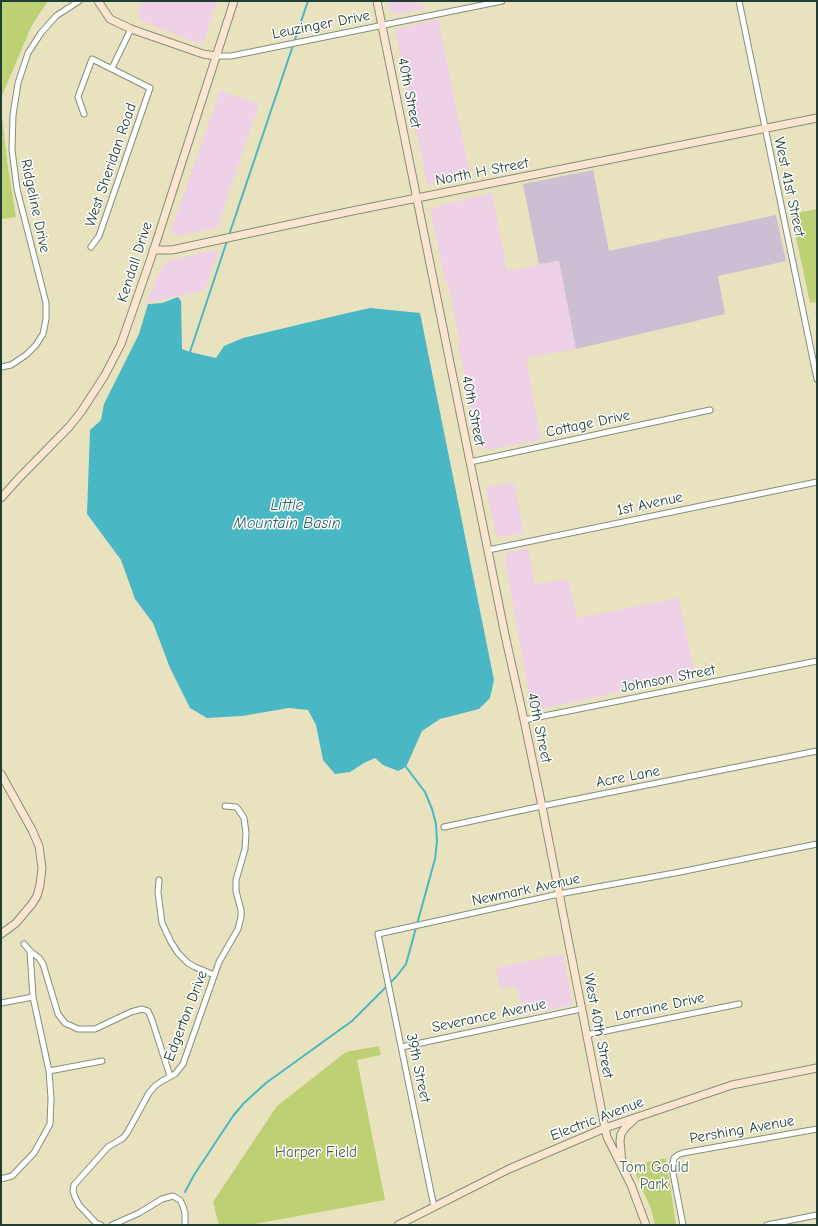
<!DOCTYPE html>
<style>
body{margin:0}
#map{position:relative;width:818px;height:1226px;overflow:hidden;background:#e9e2bf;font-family:"Comic Neue",sans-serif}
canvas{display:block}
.frame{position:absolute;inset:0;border:2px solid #1f3d34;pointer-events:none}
</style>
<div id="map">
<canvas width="818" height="1226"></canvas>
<div class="frame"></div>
</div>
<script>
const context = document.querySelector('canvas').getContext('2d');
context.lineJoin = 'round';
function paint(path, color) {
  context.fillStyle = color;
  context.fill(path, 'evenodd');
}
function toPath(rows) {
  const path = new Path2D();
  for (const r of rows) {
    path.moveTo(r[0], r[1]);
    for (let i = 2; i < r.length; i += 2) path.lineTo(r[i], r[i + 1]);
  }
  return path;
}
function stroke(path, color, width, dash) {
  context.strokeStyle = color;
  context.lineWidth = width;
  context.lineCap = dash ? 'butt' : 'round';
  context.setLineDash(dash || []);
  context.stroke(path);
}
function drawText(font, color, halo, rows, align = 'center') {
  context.font = font + ' "Comic Neue",sans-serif';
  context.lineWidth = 3;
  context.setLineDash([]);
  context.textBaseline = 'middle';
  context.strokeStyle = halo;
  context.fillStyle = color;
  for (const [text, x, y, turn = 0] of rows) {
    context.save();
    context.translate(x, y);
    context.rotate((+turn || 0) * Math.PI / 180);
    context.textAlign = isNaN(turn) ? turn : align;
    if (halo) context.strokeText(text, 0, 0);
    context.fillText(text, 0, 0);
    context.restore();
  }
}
paint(toPath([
 [143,1,217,1,204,41,199,43,159,28,140,19,138,15],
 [388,1,422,1,424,9,394,14,390,10],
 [438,19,470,175,429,184,427,183,396,33,399,28],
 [220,91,259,104,217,228,176,236,171,231],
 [492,193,507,271,559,261,576,349,526,358,541,440,485,450,479,446,458,346,460,344,448,283,446,283,431,213,435,207],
 [219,249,205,290,146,303,163,265,167,261],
 [514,482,524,533,501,537,495,532,486,487],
 [528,549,535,584,568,579,577,618,679,598,695,676,537,710,531,706,505,559,507,552],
 [563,954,573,1003,572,1005,523,1015,517,986,500,989,496,968]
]), '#eed0e7');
paint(toPath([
 [593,170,609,251,776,215,786,261,718,276,725,314,576,349,559,261,539,264,523,184]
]), '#ccbed3');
paint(toPath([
 [1,1,48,1,32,25,1,98],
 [1,107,8,168,16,217,1,219],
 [817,209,817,302,810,303,791,214],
 [379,1046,381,1055,357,1060,385,1200,249,1225,219,1225,213,1202,277,1106,346,1052],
 [666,1158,676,1225,655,1225,651,1209,632,1165]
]), '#bdd074');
paint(toPath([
 [178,297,181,301,182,349,190,352,216,358,224,346,243,338,339,315,370,308,420,313,494,680,490,698,479,709,440,719,422,731,406,767,398,771,383,765,375,758,364,763,350,772,335,774,323,760,316,725,308,710,289,708,242,716,207,718,190,708,170,668,153,623,135,599,121,560,87,514,90,430,101,420,104,404,139,334,148,304,162,303]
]), '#4ab7c5');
stroke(toPath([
 [229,235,308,1],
 [190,352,227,241],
 [185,1192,194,1175,233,1116,244,1103,266,1083,352,1021,396,977,406,964,435,859,437,841,436,824,432,809,425,792,406,767]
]), '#4ab7c5', 2);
const street = toPath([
 [739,1,817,379],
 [216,56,231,56,502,1],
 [112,68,131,29],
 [84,114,78,97,92,59,150,88,99,236,91,247],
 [1,367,11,365,26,355,36,345,43,334,46,319,46,303,17,189,12,150,13,115,18,83,28,53,41,33,56,16,79,1],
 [470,462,710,410],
 [488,550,817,482],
 [524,720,817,661],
 [444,827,542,806,817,751],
 [159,880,158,893,162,923,171,942,178,953,188,963,195,967,214,975],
 [30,951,39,958,43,964,58,1014,65,1023,78,1029,95,1029,131,1012,142,1009,148,1011,152,1020,170,1076],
 [1,1003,33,997],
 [586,1035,739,1004],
 [402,1047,581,1009],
 [49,1071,102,1061],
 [1,1179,12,1176,34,1153,50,1124,51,1098,49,1071,33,997,30,951,24,944],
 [434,1207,378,934,559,894,680,872,817,844],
 [101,1225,96,1223,79,1205,75,1197,73,1191,74,1185,108,1147,123,1138,127,1133,149,1093,155,1086,162,1081,175,1074,183,1064,219,962,238,929,241,917,241,910,236,891,236,880,245,849,246,833,244,818,238,809,236,807,225,806],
 [112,1225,139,1213,162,1199,173,1196,180,1200,183,1206,185,1213,185,1225],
 [683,1225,672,1168,674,1158,678,1155,683,1153,817,1129],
 [767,1225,817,1215]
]);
const secondary = toPath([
 [98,1,110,19,131,29,203,54,216,56],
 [377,1,505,635,524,720,542,806,605,1128,607,1137,631,1185,646,1225],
 [153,250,172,250,352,211,817,118],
 [1,498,19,478,69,427,81,412,105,375,121,344,151,258,234,1],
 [1,774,32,830,39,846,42,868,40,885,37,896,32,904,16,923,1,934],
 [622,1163,620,1141,621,1134,625,1128,635,1119],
 [398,1225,509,1169,605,1128,732,1085,817,1068]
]);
stroke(street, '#84907a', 7);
stroke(secondary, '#84907a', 9);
stroke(street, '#fff', 5);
stroke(secondary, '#fbe5cf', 7);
drawText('15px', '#1f3d34', '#fff', [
 ["Leuzinger Drive",321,25,-11],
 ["40th Street",409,93,79],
 ["West Sheridan Road",111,165,-71],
 ["North H Street",482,172,-11],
 ["West 41st Street",789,187,78],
 ["Ridgeline Drive",35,206,78],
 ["Kendall Drive",135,262,-72],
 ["40th Street",473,411,79],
 ["Cottage Drive",588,424,-12],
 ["1st Avenue",650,504,-12],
 ["Johnson Street",668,679,-11],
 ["40th Street",539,728,78],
 ["Acre Lane",628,777,-11],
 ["Newmark Avenue",526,890,-12],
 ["Lorraine Drive",660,1007,-12],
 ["Edgerton Drive",186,1016,-69],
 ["Severance Avenue",489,1016,-12],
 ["West 40th Street",598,1026,79],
 ["39th Street",418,1068,78],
 ["Electric Avenue",597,1119,-21],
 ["Pershing Avenue",742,1130,-10]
]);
drawText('15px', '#466244', '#fff', [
 ["Harper Field",316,1153],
 ["Tom Gould",654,1168],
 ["Park",654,1185]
]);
drawText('italic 16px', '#2c6260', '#fff', [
 ["Little",287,505],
 ["Mountain Basin",287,523]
]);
</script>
